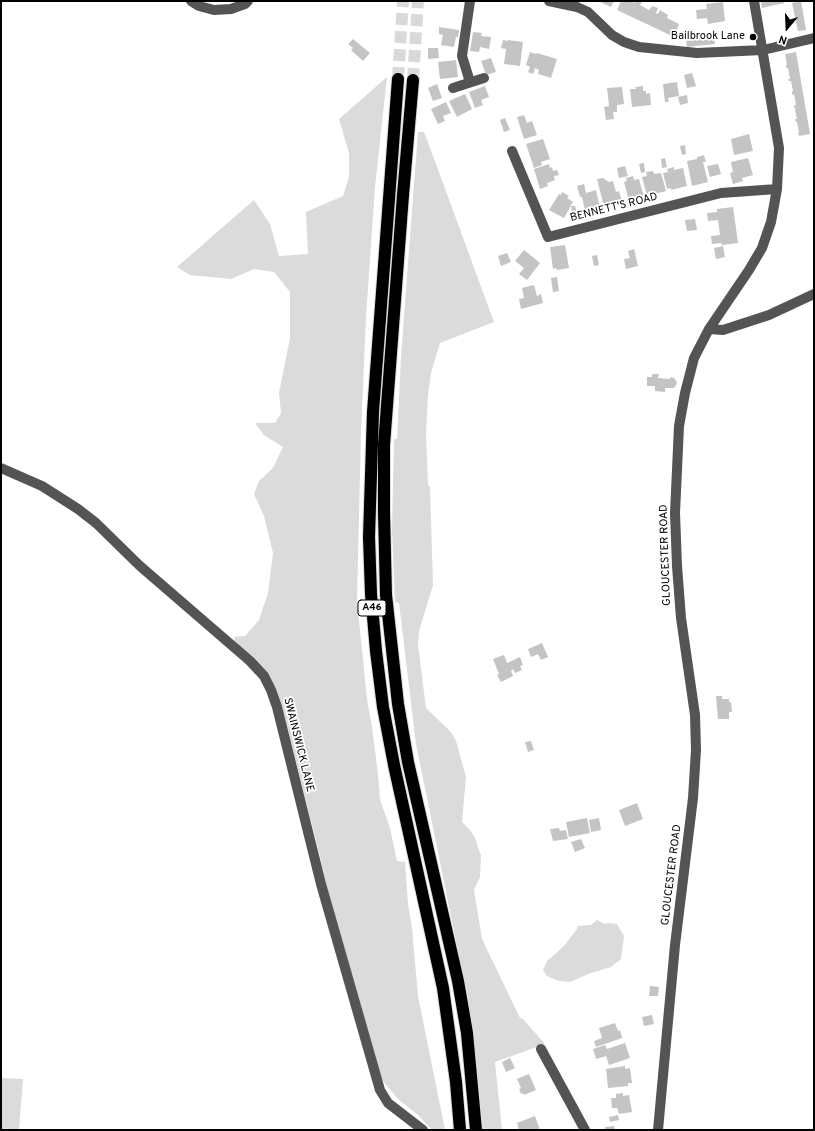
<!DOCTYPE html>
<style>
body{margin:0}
#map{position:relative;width:815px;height:1131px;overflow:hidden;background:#fff;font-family:Overpass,sans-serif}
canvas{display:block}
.frame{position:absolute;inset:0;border:2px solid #000;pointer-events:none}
.north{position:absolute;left:767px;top:8px;width:40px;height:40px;-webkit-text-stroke:3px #fff;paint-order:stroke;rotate:199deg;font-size:11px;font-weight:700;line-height:16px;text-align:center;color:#000}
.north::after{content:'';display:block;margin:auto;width:14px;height:18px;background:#000;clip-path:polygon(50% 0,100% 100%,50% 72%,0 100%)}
</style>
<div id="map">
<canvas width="815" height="1131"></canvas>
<div class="frame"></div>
<div class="north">N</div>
</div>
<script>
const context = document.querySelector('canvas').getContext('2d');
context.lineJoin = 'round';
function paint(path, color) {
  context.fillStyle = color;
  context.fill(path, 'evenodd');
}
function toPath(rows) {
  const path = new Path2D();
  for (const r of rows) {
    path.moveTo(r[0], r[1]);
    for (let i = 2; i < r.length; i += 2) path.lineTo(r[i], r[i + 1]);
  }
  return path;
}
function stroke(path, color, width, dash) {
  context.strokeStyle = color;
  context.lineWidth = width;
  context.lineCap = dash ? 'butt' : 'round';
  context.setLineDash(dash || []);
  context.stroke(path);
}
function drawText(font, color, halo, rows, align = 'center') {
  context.font = font + ' Overpass,sans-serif';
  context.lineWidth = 3.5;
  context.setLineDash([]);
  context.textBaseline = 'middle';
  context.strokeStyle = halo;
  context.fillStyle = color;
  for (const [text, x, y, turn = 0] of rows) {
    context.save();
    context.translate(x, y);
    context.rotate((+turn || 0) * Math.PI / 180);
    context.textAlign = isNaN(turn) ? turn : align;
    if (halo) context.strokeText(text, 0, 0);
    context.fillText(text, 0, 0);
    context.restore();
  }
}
paint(toPath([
 [387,77,375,187,366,317,361,432,357,601,367,699,372,727,378,774,380,800,390,828,397,861,405,862,408,904,412,928,418,996,445,1130,432,1130,418,1115,399,1100,382,1080,343,956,317,844,282,707,235,646,234,637,245,636,259,620,268,593,273,553,264,516,254,494,259,481,273,468,283,447,264,435,255,423,275,423,281,413,279,393,290,338,290,292,274,272,254,269,231,279,190,275,177,267,254,200,270,224,279,256,308,254,306,212,343,196,349,177,349,153,339,119],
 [418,132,424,132,426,137,494,322,440,343,431,373,428,395,426,434,428,484,430,487,433,585,419,631,418,645,426,708,451,732,456,741,466,777,462,822,470,830,475,838,481,856,480,877,474,890,482,939,520,1018,523,1019,545,1044,495,1062,502,1130,483,1130,476,1062,469,1010,459,956,416,744,399,603,395,602,392,530,394,439,397,439,401,356],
 [597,920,605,924,609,923,617,924,624,936,621,959,611,967,588,974,570,982,559,981,547,976,543,970,547,961,564,946,577,929,577,926,591,925],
 [1,1078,23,1079,19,1130,1,1130]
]), '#dbdbdb');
paint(toPath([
 [598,1,614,1,611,7],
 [621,1,631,1,635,3,636,1,640,1,642,2,640,5,649,10,652,6,658,8,656,13,658,14,660,10,668,15,667,18,679,24,675,36,670,34,670,35,617,10],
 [761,1,783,1,784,3,762,8],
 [801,1,806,30,798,31,792,3],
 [723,2,725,21,708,24,707,18,697,19,696,10,707,9,706,4],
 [439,27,459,30,458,37,456,37,454,47,441,45,443,35,439,34],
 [693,29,694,38,710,37,710,39,714,39,715,44,687,47,685,30],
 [473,32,482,33,481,36,491,37,489,49,480,47,479,52,470,51],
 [353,39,370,53,363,61,351,50,353,48,348,44],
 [503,40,508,41,508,40,523,42,520,66,504,64,506,49,501,48],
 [428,48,438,48,439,58,428,59],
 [530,52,536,54,537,53,557,59,551,78,538,74,539,70,535,68,533,74,528,72,530,67,526,65],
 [796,52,810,134,799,136,798,133,799,133,797,122,796,122,795,119,797,119,794,105,796,105,794,94,792,95,792,92,793,91,791,81,789,81,788,79,790,79,788,68,786,68,786,65,787,65,785,54],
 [491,58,496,72,486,75,481,61],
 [456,60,458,77,440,79,438,62],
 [692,73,696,86,687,88,684,75],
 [677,82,679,96,668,98,669,102,665,102,663,84],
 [437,84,442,98,433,101,428,88],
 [485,86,489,97,481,100,483,105,475,108,469,92],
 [643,86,643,91,646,91,646,94,650,93,651,105,632,107,630,89,636,89,635,87],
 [622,87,624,104,617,105,617,112,613,112,614,119,606,120,604,107,609,106,607,88],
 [465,94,472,109,457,117,449,101],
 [687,95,688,103,680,105,678,97],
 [446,102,451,113,443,116,445,121,438,124,431,109],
 [524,115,527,123,532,121,537,135,524,139,517,117],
 [505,118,510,130,504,132,500,120],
 [749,134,753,151,734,155,731,139],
 [543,139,550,159,541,162,542,165,534,168,526,144],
 [685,145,686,154,682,155,680,146],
 [704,155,706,162,703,162,708,182,692,186,687,161,697,159,697,157],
 [665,158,667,167,662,168,661,159],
 [748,158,753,175,742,178,743,181,733,184,730,173,733,172,731,162],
 [644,163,645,172,641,173,639,164],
 [549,164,550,168,552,167,553,171,557,170,559,175,554,176,555,180,547,183,548,186,540,189,534,169],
 [718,164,721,174,710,177,707,166],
 [625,166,628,176,619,178,617,168],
 [674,167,674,170,683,168,687,186,671,190,671,188,667,189,663,173,668,172,667,169],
 [653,171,654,174,661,173,666,191,647,196,642,177,647,176,646,172],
 [633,176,634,180,639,179,644,197,629,201,624,182,627,181,626,178],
 [603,178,609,182,613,181,616,192,619,191,622,202,604,207,597,179],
 [584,184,586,193,596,190,600,208,585,211,582,197,580,197,577,186],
 [562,192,569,196,567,198,573,202,564,218,549,210,559,194,561,195],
 [571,206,575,206,577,214,573,215],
 [733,207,738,243,722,245,721,243,712,244,711,236,720,235,719,227,718,220,708,221,707,213,717,212,717,209],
 [695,219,697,230,687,231,685,220],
 [565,245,569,268,557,270,556,268,553,269,550,247],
 [723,246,725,257,716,259,714,248],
 [634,249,638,266,626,269,624,259,630,258,628,251],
 [524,250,540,263,527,280,519,274,524,268,515,261],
 [507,253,511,262,501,266,498,256],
 [597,255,599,265,594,266,592,256],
 [557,277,559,291,553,292,551,278],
 [534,285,537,296,541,294,543,303,521,309,519,299,524,298,522,288],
 [652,374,659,374,658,378,670,379,670,377,674,378,677,382,676,385,674,388,665,388,665,392,655,391,655,386,647,386,647,377,652,377],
 [542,643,548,657,541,660,538,654,531,657,528,649],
 [504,655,507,663,520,657,523,665,520,666,522,670,515,673,513,669,511,671,513,676,501,682,497,675,499,674,493,659],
 [716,696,722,696,722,699,729,699,729,702,731,702,732,712,729,712,729,719,718,719],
 [531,741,534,750,528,752,525,742],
 [637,803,643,819,625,826,619,810],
 [587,818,590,833,569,837,566,822],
 [599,818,601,830,591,832,589,820],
 [559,828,560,831,566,830,568,839,553,841,550,829],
 [581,839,585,848,575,852,571,842],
 [650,986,659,987,658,996,649,996],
 [652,1015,654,1024,644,1026,642,1017],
 [615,1023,618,1031,620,1030,622,1038,596,1047,594,1041,602,1038,599,1028],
 [625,1043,630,1058,609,1065,606,1056,596,1059,593,1049,605,1045,607,1049],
 [510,1058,515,1068,506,1072,502,1062],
 [625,1066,625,1069,630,1068,632,1083,628,1083,628,1086,608,1088,606,1069],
 [529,1074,536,1090,524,1095,523,1093,521,1094,519,1089,521,1088,517,1079],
 [623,1093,623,1096,629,1095,632,1112,619,1114,617,1108,612,1108,611,1098,616,1098,616,1094],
 [618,1115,619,1120,610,1122,609,1117],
 [535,1116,540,1130,519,1130,517,1123],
 [614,1126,615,1130,605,1130,605,1127]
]), '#c4c4c4');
stroke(toPath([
 [398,79,403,1],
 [413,80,418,1]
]), '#d9d9d9', 12, [12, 6]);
const highway = toPath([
 [398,79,373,412,369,537,371,594,376,651,383,707,394,765,443,988,456,1082,460,1130],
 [413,80,403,195,384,445,384,512,386,595,398,704,408,762,458,981,467,1033,476,1130]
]);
stroke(highway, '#dbdbdb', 14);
stroke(toPath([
 [191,1,199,6,214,10,231,9,245,4,248,1],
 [470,1,462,56,470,82],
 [549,1,577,7,588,12,612,35,624,42,639,47,697,53,763,50,814,38],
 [453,88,484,78],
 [512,151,548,237,721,193,777,189],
 [709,329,723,330,769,315,814,294],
 [1,468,42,486,78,509,96,523,140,566,250,661,264,676,271,690,277,707,321,884,380,1090,388,1103,423,1130],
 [541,1049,585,1130],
 [658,1130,675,945,693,798,696,750,695,715,681,618,677,566,675,513,679,426,685,393,694,358,709,329,749,270,762,248,771,222,777,189,779,148,754,1]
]), '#545454', 10);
stroke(highway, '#000', 12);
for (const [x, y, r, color] of [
 [753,37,4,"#000"]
]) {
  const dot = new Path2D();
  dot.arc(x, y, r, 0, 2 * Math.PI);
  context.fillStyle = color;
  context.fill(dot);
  stroke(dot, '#fff', 1.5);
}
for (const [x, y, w] of [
 [372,608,28]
]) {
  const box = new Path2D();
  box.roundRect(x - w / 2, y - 8, w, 16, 3);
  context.fillStyle = '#fff';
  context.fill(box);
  stroke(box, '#000', 1);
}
drawText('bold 10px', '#000', null, [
 ["A46",372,608]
]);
drawText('11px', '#000', '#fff', [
 ["Bailbrook Lane",745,37]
], 'right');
drawText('11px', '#000', '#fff', [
 ["BENNETT'S ROAD",614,208,-14],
 ["GLOUCESTER ROAD",666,555,-92],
 ["SWAINSWICK LANE",298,745,76],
 ["GLOUCESTER ROAD",672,875,-83]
]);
</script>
